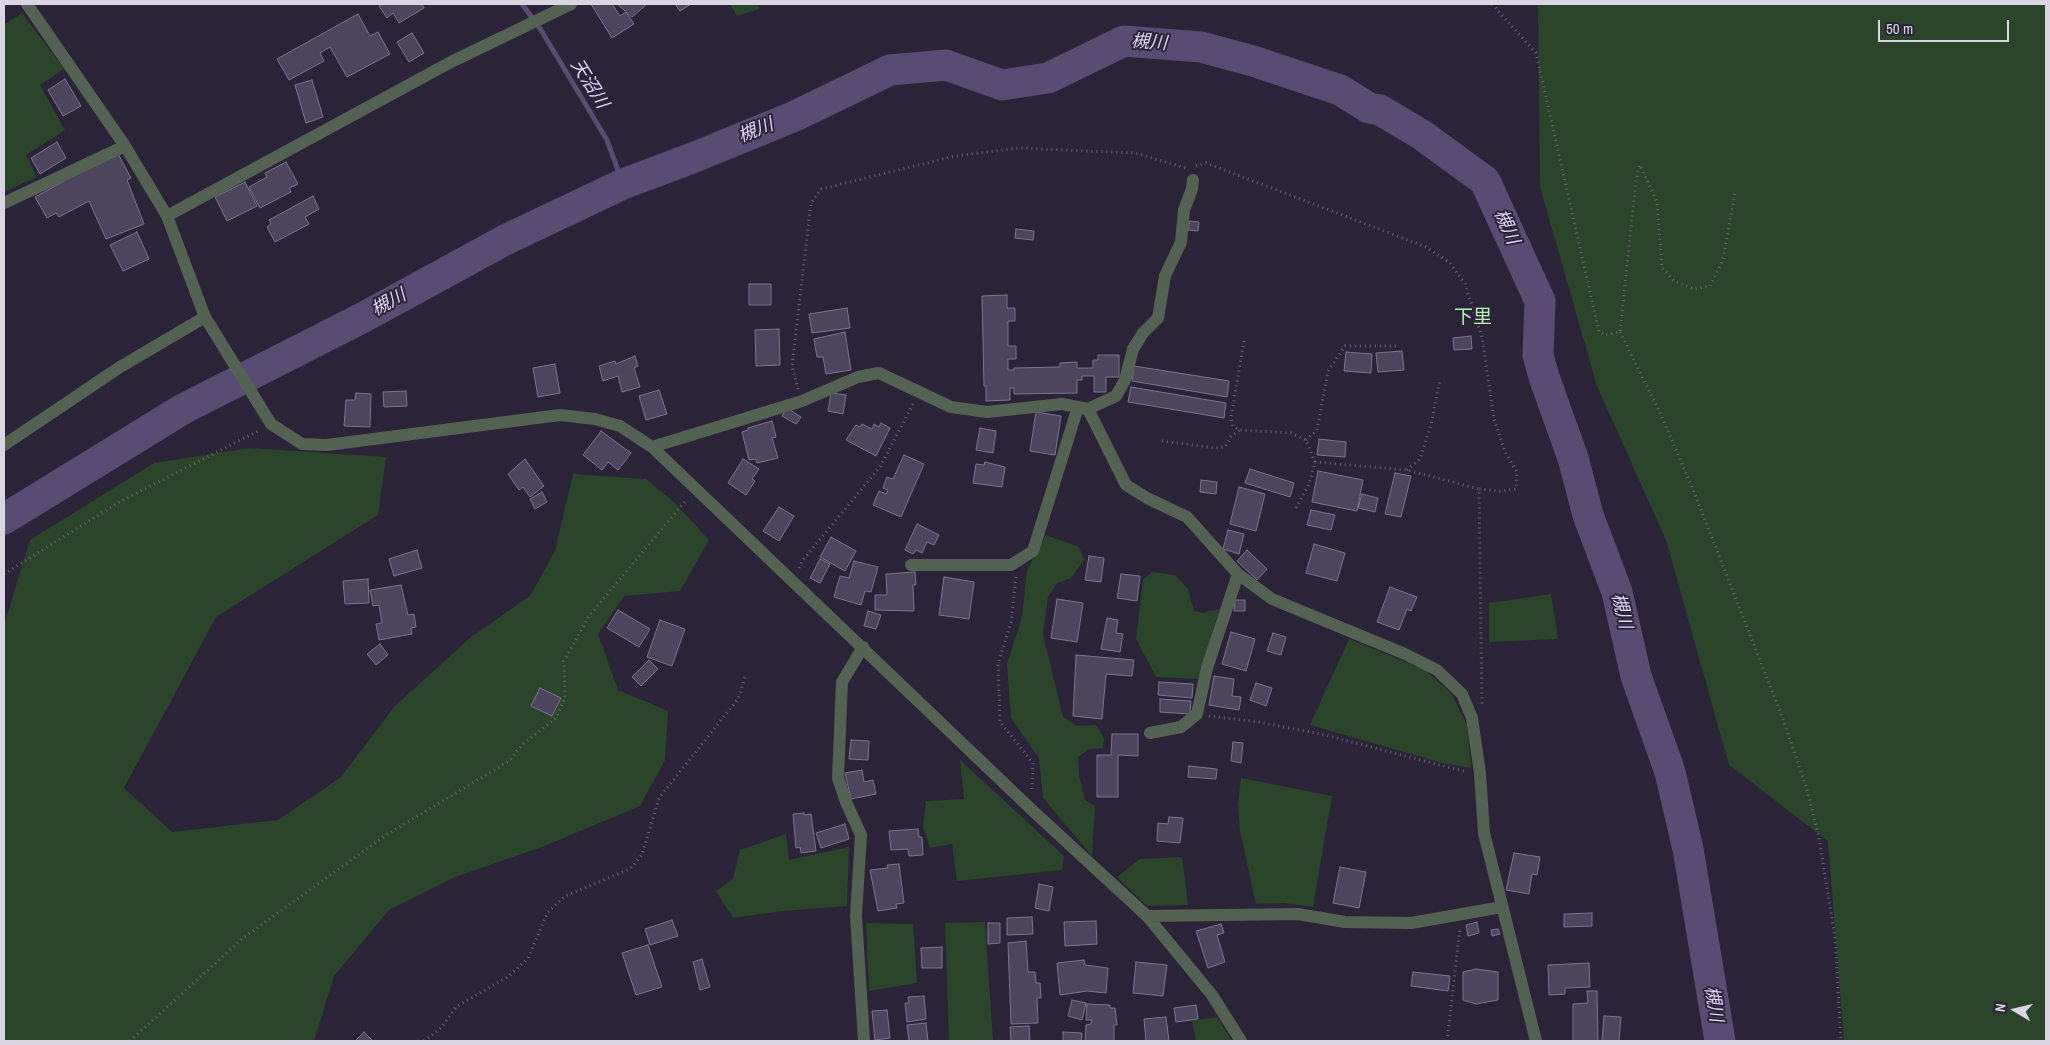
<!DOCTYPE html>
<meta charset="utf-8">
<style>
body{margin:0}
#map{position:relative;width:2050px;height:1045px;overflow:hidden;background:#2b2338;font-family:"Archivo Narrow",sans-serif}
canvas{display:block}
.frame{position:absolute;inset:0;border:5px solid #d9d5e3;pointer-events:none}
.north{position:absolute;left:1990px;top:985px;width:50px;height:50px;-webkit-text-stroke:4px #2b2338;paint-order:stroke;rotate:279deg;font-size:14px;font-weight:700;line-height:20px;text-align:center;color:#d9d5e3}
.north::after{content:'';display:block;margin:auto;width:18px;height:22px;background:#d9d5e3;clip-path:polygon(50% 0,100% 100%,50% 72%,0 100%)}
.scale{position:absolute;left:1878px;top:20px;width:131px;height:22px;box-sizing:border-box;border:2px solid #d9d5e3;border-top:0;padding-left:6px;font-size:15px;line-height:18px;white-space:nowrap;color:#d9d5e3;-webkit-text-stroke:4px #2b2338;paint-order:stroke}
</style>
<div id="map">
<canvas width="2050" height="1045"></canvas>
<div class="frame"></div>
<div class="north">N</div>
<div class="scale">50 m</div>
</div>
<script>
const context = document.querySelector('canvas').getContext('2d');
context.lineJoin = 'round';
function paint(path, color) {
  context.fillStyle = color;
  context.fill(path, 'evenodd');
}
function toPath(rows) {
  const path = new Path2D();
  for (const r of rows) {
    path.moveTo(r[0], r[1]);
    for (let i = 2; i < r.length; i += 2) path.lineTo(r[i], r[i + 1]);
  }
  return path;
}
function stroke(path, color, width, dash) {
  context.strokeStyle = color;
  context.lineWidth = width;
  context.lineCap = dash ? 'butt' : 'round';
  context.setLineDash(dash || []);
  context.stroke(path);
}
function drawText(font, color, halo, rows, align = 'center') {
  context.font = font + ' "Archivo Narrow","Noto Sans JP",sans-serif';
  context.lineWidth = 4;
  context.setLineDash([]);
  context.textBaseline = 'middle';
  context.strokeStyle = halo;
  context.fillStyle = color;
  for (const [text, x, y, turn = 0] of rows) {
    context.save();
    context.translate(x, y);
    context.rotate((+turn || 0) * Math.PI / 180);
    context.textAlign = isNaN(turn) ? turn : align;
    if (halo) context.strokeText(text, 0, 0);
    context.fillText(text, 0, 0);
    context.restore();
  }
}
paint(toPath([
 [730,4,758,4,759,9,737,16],
 [1538,4,2046,4,2046,1041,1844,1041,1828,841,1729,765,1666,540,1597,386,1540,187],
 [22,13,64,69,40,85,65,130,26,155,37,177,6,191,4,187,4,25],
 [250,448,386,457,378,515,216,617,124,788,172,832,278,820,341,777,394,707,471,637,530,596,555,551,573,474,646,479,675,503,709,540,680,591,624,596,598,634,618,690,668,711,665,760,640,806,542,847,455,877,389,910,334,976,314,1041,4,1041,4,625,30,540,154,463],
 [1046,535,1079,547,1084,560,1071,578,1057,583,1048,597,1043,634,1063,717,1077,726,1096,725,1104,738,1103,748,1089,749,1078,757,1079,775,1085,800,1095,806,1092,856,1043,798,1039,758,1011,718,1007,664,1022,617,1027,570],
 [1152,572,1175,575,1188,589,1194,611,1203,613,1219,609,1199,679,1156,677,1136,639,1143,580],
 [1551,594,1558,639,1489,642,1489,603],
 [1349,639,1425,670,1451,693,1467,725,1471,768,1442,763,1310,725],
 [960,760,1064,856,1062,870,957,881,952,844,930,848,923,826,926,801,964,799],
 [1241,778,1332,796,1313,907,1284,903,1256,904,1240,831,1238,804],
 [786,834,789,860,849,847,847,906,782,911,733,918,716,891,733,879,740,850],
 [1182,857,1188,905,1147,906,1117,877,1140,859],
 [985,922,993,1041,949,1041,945,923],
 [866,923,913,924,917,983,869,991],
 [1217,1017,1232,1041,1196,1041,1192,1021]
]), '#2b452b');
stroke(toPath([
 [522,4,541,30,607,140,623,184]
]), '#594c72', 5);
stroke(toPath([
 [4,519,183,409,364,317,505,240,623,184,695,157,795,116,890,70,946,65,1002,85,1048,78,1124,41,1201,47,1253,61,1340,90,1369,108,1380,110,1422,135,1485,181,1540,301,1538,355,1544,377,1573,458,1588,515,1617,592,1636,676,1670,772,1688,849,1720,1041]
]), '#594c72', 31);
const building = toPath([
 [382,4,422,4,424,8,399,23,393,13,387,18,379,6,382,4],
 [591,4,612,4,620,16,626,12,634,24,612,38,591,4],
 [617,4,647,4,632,17,617,4],
 [675,4,691,4,680,11,675,4],
 [358,14,370,36,378,32,390,54,347,77,330,47,320,53,324,61,289,80,277,59,358,14],
 [412,33,424,53,409,62,397,42,412,33],
 [65,79,81,106,63,116,48,90,65,79],
 [312,80,323,117,306,123,295,85,312,80],
 [57,142,66,158,40,174,31,158,57,142],
 [117,152,131,178,127,180,144,224,106,239,89,201,59,217,56,213,47,218,35,197,117,152],
 [286,162,298,184,289,188,291,192,260,208,249,187,267,177,265,173,286,162],
 [245,182,257,206,227,221,215,197,245,182],
 [313,196,319,209,305,217,309,224,275,242,267,227,271,224,269,220,313,196],
 [1190,221,1199,222,1198,231,1188,230,1190,221],
 [1016,229,1034,231,1033,240,1015,238,1016,229],
 [137,232,149,259,123,271,110,245,137,232],
 [749,284,771,284,771,305,749,305,749,284],
 [1007,295,1007,308,1015,308,1015,321,1008,321,1008,346,1016,346,1016,359,1008,359,1008,370,1014,370,1014,368,1060,367,1060,363,1077,362,1077,368,1093,368,1093,360,1098,360,1098,355,1119,355,1119,377,1106,377,1106,392,1094,392,1094,376,1082,376,1082,380,1077,380,1077,393,1014,394,1014,388,1010,388,1010,400,986,401,986,386,984,386,982,296,1007,295],
 [847,308,850,328,812,333,809,314,847,308],
 [779,329,780,365,756,366,755,330,779,329],
 [845,332,851,370,826,374,823,357,817,357,814,339,845,332],
 [1471,336,1472,349,1454,350,1453,338,1471,336],
 [1402,351,1404,370,1378,372,1376,353,1402,351],
 [1346,352,1372,354,1371,373,1344,371,1346,352],
 [635,356,638,366,634,368,640,387,622,392,618,376,603,381,599,366,615,361,616,364,635,356],
 [555,364,560,393,538,397,533,368,555,364],
 [1134,366,1229,381,1227,397,1132,381,1134,366],
 [1131,387,1226,403,1224,418,1128,402,1131,387],
 [659,390,667,414,646,420,639,396,659,390],
 [406,391,407,406,384,407,383,392,406,391],
 [356,393,371,394,370,427,344,426,346,400,355,400,356,393],
 [831,393,846,395,843,414,828,411,831,393],
 [787,408,801,417,796,424,782,416,787,408],
 [1036,412,1061,416,1055,455,1030,451,1036,412],
 [772,421,776,437,772,438,778,458,757,463,756,459,749,460,742,432,748,430,748,428,772,421],
 [881,423,890,428,876,456,846,440,856,425,860,427,862,424,872,429,874,424,879,427,881,423],
 [980,428,996,431,993,453,976,450,980,428],
 [601,431,631,453,618,470,608,462,602,470,583,455,601,431],
 [1319,439,1346,442,1345,457,1317,455,1319,439],
 [904,455,924,464,901,517,873,505,879,491,886,494,888,490,883,488,887,477,893,479,904,455],
 [525,459,544,486,530,497,523,487,519,490,508,474,525,459],
 [743,459,759,469,752,479,755,481,746,495,728,483,743,459],
 [985,462,1005,467,1002,487,973,483,976,464,984,465,985,462],
 [1250,469,1294,483,1290,497,1245,483,1250,469],
 [1318,471,1363,480,1357,511,1312,502,1318,471],
 [1395,473,1411,476,1401,517,1385,514,1395,473],
 [1201,480,1217,482,1216,494,1200,492,1201,480],
 [1239,487,1265,494,1256,531,1230,524,1239,487],
 [542,492,547,502,535,509,530,499,542,492],
 [1362,494,1378,498,1375,512,1358,508,1362,494],
 [779,507,794,516,779,541,763,531,779,507],
 [1311,510,1335,515,1331,530,1307,525,1311,510],
 [917,524,939,535,934,545,927,542,922,553,916,550,913,554,905,550,917,524],
 [1228,530,1244,534,1239,554,1223,549,1228,530],
 [831,537,856,551,845,571,820,557,831,537],
 [1314,544,1345,553,1337,581,1306,573,1314,544],
 [417,550,422,568,394,576,389,559,417,550],
 [1247,550,1267,569,1257,580,1237,561,1247,550],
 [1089,556,1104,558,1101,582,1085,580,1089,556],
 [820,559,830,564,820,583,810,578,820,559],
 [854,561,878,567,871,592,865,591,861,605,834,597,840,576,849,578,854,561],
 [915,572,916,585,913,585,914,611,875,610,875,595,887,595,886,574,915,572],
 [1121,574,1140,576,1137,601,1117,598,1121,574],
 [944,577,974,582,969,619,939,615,944,577],
 [368,579,369,603,345,604,343,581,368,579],
 [401,585,408,615,414,614,416,627,411,628,412,634,379,640,376,624,382,623,379,605,373,606,370,590,401,585],
 [1390,587,1417,597,1411,611,1407,609,1399,630,1377,622,1390,587],
 [1057,599,1083,603,1077,642,1051,638,1057,599],
 [1235,600,1245,600,1245,611,1234,611,1235,600],
 [618,610,650,629,639,647,607,628,618,610],
 [868,611,881,615,876,629,864,626,868,611],
 [1107,618,1118,620,1116,633,1123,634,1120,652,1101,649,1107,618],
 [660,620,685,629,672,666,647,657,660,620],
 [1231,632,1255,639,1246,671,1222,664,1231,632],
 [1273,633,1286,637,1281,655,1267,651,1273,633],
 [380,644,388,655,376,665,367,654,380,644],
 [1076,655,1134,660,1132,676,1106,674,1102,719,1073,716,1076,655],
 [649,660,658,669,641,686,632,677,649,660],
 [1214,676,1234,679,1232,696,1241,697,1239,710,1209,705,1214,676],
 [1159,682,1193,684,1192,698,1158,695,1159,682],
 [1256,683,1272,688,1266,706,1250,700,1256,683],
 [540,688,561,698,552,716,531,706,540,688],
 [1160,699,1191,701,1190,714,1160,712,1160,699],
 [1112,734,1138,734,1138,756,1118,755,1118,797,1097,797,1097,755,1111,755,1112,734],
 [851,740,869,741,868,760,849,759,851,740],
 [1233,742,1243,743,1241,763,1231,761,1233,742],
 [1189,766,1217,769,1216,779,1188,777,1189,766],
 [862,770,864,782,873,780,876,794,851,799,845,773,862,770],
 [804,813,804,815,811,814,816,851,801,853,800,847,796,848,793,814,804,813],
 [1169,817,1183,818,1180,843,1157,841,1158,823,1168,824,1169,817],
 [845,824,849,839,821,848,816,833,845,824],
 [918,829,919,837,922,837,923,855,909,856,908,849,891,850,889,831,918,829],
 [1514,853,1540,857,1537,875,1532,874,1529,894,1506,890,1514,853],
 [899,864,904,903,896,904,897,908,878,911,870,870,888,868,887,865,899,864],
 [1340,867,1366,872,1359,908,1333,903,1340,867],
 [1039,884,1053,887,1049,911,1035,908,1039,884],
 [1592,913,1592,926,1564,927,1564,914,1592,913],
 [1032,917,1033,934,1007,935,1007,918,1032,917],
 [672,920,678,936,650,945,645,929,672,920],
 [1096,921,1097,944,1065,946,1064,922,1096,921],
 [1477,922,1479,933,1468,936,1466,925,1477,922],
 [988,923,1000,923,1000,943,988,944,988,923],
 [1221,924,1224,933,1217,935,1225,962,1208,968,1196,931,1221,924],
 [1498,929,1500,934,1492,936,1491,930,1498,929],
 [1026,941,1028,972,1035,972,1036,983,1040,983,1041,998,1037,998,1038,1023,1011,1024,1008,943,1026,941],
 [648,945,662,987,636,995,622,953,648,945],
 [942,947,942,968,922,968,921,948,942,947],
 [702,959,710,987,700,990,693,962,702,959],
 [1084,960,1085,965,1108,968,1106,993,1087,991,1060,995,1057,963,1084,960],
 [1136,962,1167,965,1163,996,1133,993,1136,962],
 [1589,963,1590,987,1565,988,1565,994,1549,995,1548,965,1589,963],
 [1476,969,1498,972,1498,1000,1476,1004,1463,1000,1463,972,1476,969],
 [1413,972,1450,976,1448,991,1411,986,1413,972],
 [1587,991,1597,991,1598,1041,1573,1041,1573,1004,1588,1003,1587,991],
 [924,996,926,1019,907,1022,905,1003,909,1003,908,997,924,996],
 [1072,1000,1086,1003,1082,1020,1068,1016,1072,1000],
 [1087,1004,1110,1005,1110,1008,1115,1008,1117,1025,1114,1025,1114,1041,1085,1041,1086,1025,1091,1024,1092,1020,1086,1020,1087,1004],
 [1196,1005,1198,1019,1176,1022,1174,1008,1196,1005],
 [887,1010,890,1038,875,1040,872,1011,887,1010],
 [1604,1016,1621,1017,1619,1040,1622,1041,1602,1041,1604,1016],
 [1166,1017,1169,1041,1146,1041,1144,1019,1166,1017],
 [926,1023,928,1041,909,1041,907,1025,926,1023],
 [1029,1026,1030,1041,1011,1041,1010,1027,1029,1026],
 [364,1032,373,1041,355,1041,364,1032],
 [1063,1032,1082,1033,1081,1041,1063,1041,1063,1032]
]);
paint(building, '#4d455d');
stroke(building, '#7d758f', 1);
stroke(toPath([
 [1492,4,1536,53,1599,332,1605,335,1620,332,1636,180,1640,165,1657,202,1662,268,1674,281,1694,289,1710,286,1723,260,1735,193],
 [1196,166,1206,163,1426,247,1450,263,1465,284,1482,337,1494,419,1505,452,1517,472,1516,489,1500,491,1479,489,1482,705],
 [1620,332,1661,415,1692,487,1783,719,1806,786,1819,838,1835,937,1841,1041],
 [1244,341,1231,417,1233,426,1240,430,1291,433,1306,440,1315,462],
 [798,389,792,366,811,203,821,189,955,156,1019,148,1135,153,1186,168],
 [1306,440,1317,430,1328,371,1345,346,1396,346],
 [1162,441,1216,448,1225,447,1231,436,1240,430],
 [1407,470,1420,459,1431,425,1440,379],
 [1296,508,1309,484,1315,462,1407,470,1479,489],
 [799,568,802,561,880,467,913,404],
 [4,574,121,501,260,430],
 [1016,577,1011,622,998,664,1000,722,1033,763,1032,789],
 [1209,716,1259,722,1325,735,1467,772],
 [130,1041,243,938,386,835,509,761,523,744,556,718,565,698,564,661,589,616,687,499],
 [424,1041,441,1028,456,1007,509,976,528,958,548,912,565,896,630,869,642,855,659,798,738,699,745,677],
 [1447,1041,1460,928]
]), '#6d6679', 3, [1, 4]);
stroke(toPath([
 [27,4,125,146,167,216,205,317,271,424,302,444,327,445,560,415,595,419,620,426,652,447,1032,810,1147,916,1212,995,1241,1041],
 [4,203,125,146],
 [167,216,451,62,571,4],
 [1088,409,1116,396,1125,380,1133,349,1143,333,1158,318,1165,276,1181,242,1184,210,1192,189,1193,180],
 [4,445,120,367,205,317],
 [652,447,802,401,858,377,879,373,951,407,987,412,1062,404,1088,409,1126,485,1147,498,1187,517,1238,574,1272,599,1405,654,1437,670,1462,694,1472,718,1480,773,1484,833,1536,1041],
 [911,565,1011,565,1033,551,1078,407],
 [863,647,842,682,838,778,846,802,861,835,856,916,864,1041],
 [1150,733,1181,727,1197,714,1207,668,1238,574],
 [1147,916,1298,914,1345,922,1411,923,1502,907]
]), '#546254', 12);
drawText('italic 18px', '#e1d4fc', '#2b2338', [
 ["槻川",1149,43,4],
 ["天沼川",589,84,58],
 ["槻川",756,131,-22],
 ["槻川",1506,227,66],
 ["槻川",389,303,-29],
 ["槻川",1621,611,76],
 ["槻川",1713,1004,81]
]);
drawText('19px', '#b5f0b5', '#2b2338', [
 ["下里",1473,318]
]);
</script>
